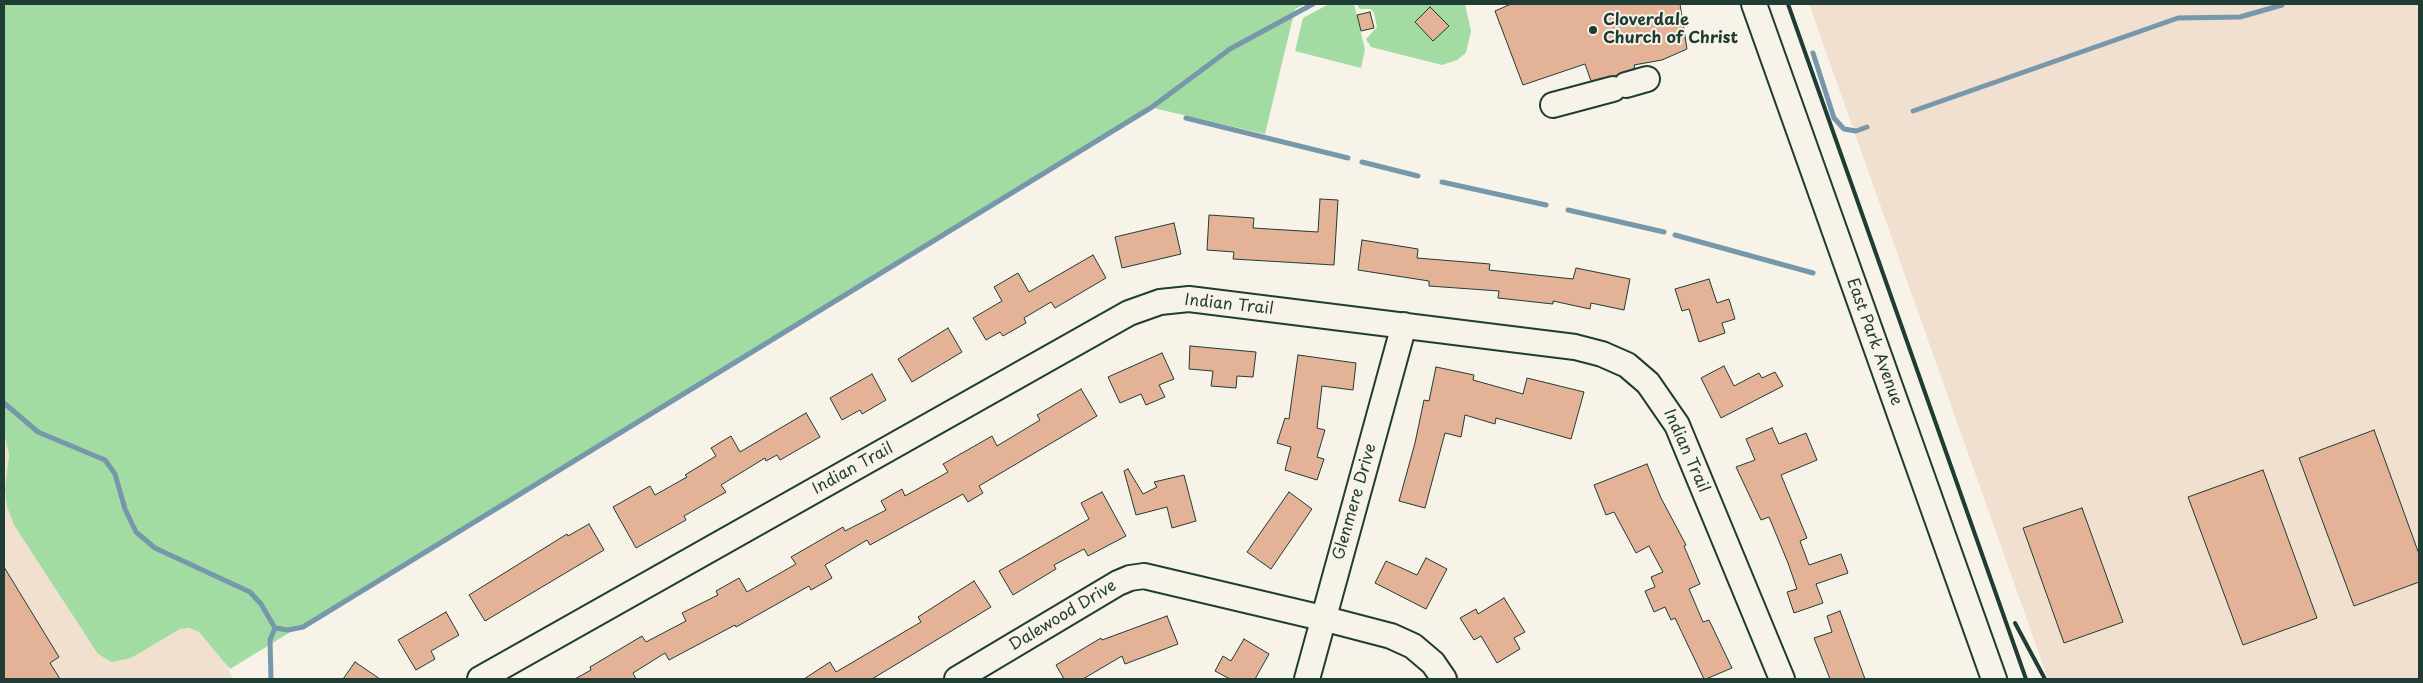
<!DOCTYPE html>
<style>
body{margin:0}
#map{position:relative;width:2423px;height:683px;overflow:hidden;background:#f7f3e8;font-family:"Playpen Sans",sans-serif}
canvas{display:block}
.frame{position:absolute;inset:0;border:5px solid #1f3d34;pointer-events:none}
</style>
<div id="map">
<canvas width="2423" height="683"></canvas>
<div class="frame"></div>
</div>
<script>
const context = document.querySelector('canvas').getContext('2d');
context.lineJoin = 'round';
function paint(path, color) {
  context.fillStyle = color;
  context.fill(path, 'evenodd');
}
function toPath(rows) {
  const path = new Path2D();
  for (const r of rows) {
    path.moveTo(r[0], r[1]);
    for (let i = 2; i < r.length; i += 2) path.lineTo(r[i], r[i + 1]);
  }
  return path;
}
function stroke(path, color, width, dash) {
  context.strokeStyle = color;
  context.lineWidth = width;
  context.lineCap = dash ? 'butt' : 'round';
  context.setLineDash(dash || []);
  context.stroke(path);
}
function drawText(font, color, halo, rows, align = 'center') {
  context.font = font + ' "Playpen Sans",sans-serif';
  context.lineWidth = 4;
  context.setLineDash([]);
  context.textBaseline = 'middle';
  context.strokeStyle = halo;
  context.fillStyle = color;
  for (const [text, x, y, turn = 0] of rows) {
    context.save();
    context.translate(x, y);
    context.rotate((+turn || 0) * Math.PI / 180);
    context.textAlign = isNaN(turn) ? turn : align;
    if (halo) context.strokeText(text, 0, 0);
    context.fillText(text, 0, 0);
    context.restore();
  }
}
paint(toPath([
 [1809,4,2419,4,2419,679,2048,679],
 [4,433,9,455,5,489,7,507,14,525,131,658,180,629,189,628,199,632,223,658,233,679,4,679]
]), '#f1e0d0');
paint(toPath([
 [4,4,1305,4,1295,9,1265,134,1149,107,230,669,199,632,189,628,180,629,131,658,112,662,98,654,14,525,7,507,5,489,9,455,4,433],
 [1329,4,1354,4,1365,50,1361,68,1295,51,1303,18],
 [1356,4,1465,4,1471,31,1466,53,1457,60,1442,65,1371,47,1366,39,1377,27,1374,13,1371,9,1360,9]
]), '#a2dca2');
stroke(toPath([
 [1813,53,1834,118,1844,129,1856,131,1867,127],
 [1913,111,2178,18,2240,17,2282,5],
 [1186,118,1348,158],
 [1362,162,1418,176],
 [1442,182,1546,205],
 [1568,210,1664,232],
 [1675,235,1813,273],
 [4,403,38,432,105,460,115,474,125,509,136,532,155,548,250,592,261,604,275,628],
 [275,628,288,630,303,627,1152,107,1230,49,1313,4],
 [271,679,270,640,275,628]
]), '#7698aa', 5);
const building = toPath([
 [1511,4,1680,4,1687,49,1662,60,1634,65,1635,68,1616,76,1591,81,1585,64,1523,85,1495,11,1511,4],
 [1430,7,1449,26,1433,41,1415,22,1430,7],
 [1370,12,1374,28,1361,31,1357,15,1370,12],
 [1320,199,1338,200,1334,265,1233,259,1234,252,1207,250,1209,215,1254,218,1253,228,1318,232,1320,199],
 [1174,223,1181,254,1122,268,1115,237,1174,223],
 [1362,240,1418,249,1417,258,1490,264,1489,270,1573,279,1576,268,1630,279,1624,310,1591,303,1590,309,1553,301,1553,304,1498,298,1499,291,1429,286,1429,281,1358,270,1362,240],
 [1093,255,1106,278,1055,308,1051,302,1024,318,1026,323,1003,336,1000,332,986,340,973,318,1002,301,994,287,1018,273,1029,292,1093,255],
 [1709,279,1717,303,1729,299,1735,319,1722,323,1725,333,1699,342,1689,309,1682,311,1675,289,1709,279],
 [948,328,962,352,912,382,898,359,948,328],
 [1190,346,1256,352,1253,377,1237,376,1236,388,1211,386,1213,371,1189,369,1190,346],
 [1162,353,1174,379,1159,385,1165,397,1146,405,1141,394,1120,403,1108,377,1162,353],
 [1298,355,1356,363,1353,390,1322,386,1317,428,1325,430,1317,457,1324,459,1317,480,1285,470,1291,447,1277,443,1285,418,1289,419,1298,355],
 [1724,366,1734,386,1759,373,1762,378,1775,372,1783,386,1721,418,1701,378,1724,366],
 [1436,367,1474,375,1473,380,1523,394,1527,378,1584,392,1571,439,1496,418,1495,424,1465,415,1461,437,1445,433,1425,508,1399,501,1415,443,1424,400,1429,401,1436,367],
 [872,374,886,400,862,414,860,410,842,420,830,398,872,374],
 [1081,389,1097,416,979,486,983,493,968,502,963,494,870,545,867,540,825,565,832,578,811,590,809,586,736,627,735,625,669,660,665,653,633,673,636,679,575,679,591,670,590,667,642,636,646,642,686,621,682,613,718,595,716,591,739,578,747,592,796,564,791,557,843,527,845,531,886,510,881,501,902,489,905,496,948,472,943,464,992,436,997,446,1040,420,1037,415,1081,389],
 [806,413,820,437,780,460,777,455,766,461,765,458,721,485,726,492,684,516,686,520,636,548,613,507,650,486,655,495,687,477,685,475,716,456,711,448,731,436,740,452,806,413],
 [1772,428,1779,444,1806,433,1817,460,1781,475,1807,538,1800,541,1809,565,1841,554,1848,573,1816,584,1823,603,1794,613,1787,592,1797,589,1788,563,1769,517,1761,520,1736,467,1755,460,1746,439,1772,428],
 [2374,430,2419,554,2419,582,2354,606,2299,458,2374,430],
 [1647,464,1661,498,1686,545,1684,546,1700,584,1689,589,1703,622,1709,620,1732,668,1706,679,1704,679,1675,618,1671,620,1665,607,1654,612,1645,591,1655,587,1651,577,1663,572,1649,546,1636,553,1614,512,1606,515,1594,485,1647,464],
 [1128,469,1143,494,1157,487,1154,482,1184,475,1196,521,1172,528,1167,507,1136,515,1124,471,1128,469],
 [2263,470,2317,618,2243,645,2188,497,2263,470],
 [1102,492,1126,536,1088,556,1084,549,1054,565,1056,569,1013,595,999,571,1089,519,1081,503,1102,492],
 [1289,492,1312,509,1271,569,1247,552,1289,492],
 [2082,508,2123,622,2064,643,2023,528,2082,508],
 [589,524,604,550,485,621,469,595,567,534,568,536,589,524],
 [1426,558,1447,569,1426,609,1375,583,1386,561,1417,575,1426,558],
 [4,567,59,657,50,663,60,679,4,679,4,567],
 [974,581,991,607,872,679,804,679,830,662,836,672,921,622,918,617,974,581],
 [1504,598,1525,632,1514,638,1520,649,1497,663,1481,636,1474,640,1460,618,1476,609,1478,614,1504,598],
 [1840,611,1865,679,1830,679,1814,638,1832,632,1827,616,1840,611],
 [446,612,459,635,431,651,435,659,416,670,398,640,446,612],
 [1167,616,1178,644,1125,664,1122,656,1083,679,1064,679,1056,665,1101,638,1102,640,1167,616],
 [1244,639,1269,654,1255,679,1230,679,1215,671,1223,656,1231,661,1244,639],
 [355,662,380,679,343,679,355,662]
]);
paint(building, '#e4b297');
stroke(building, '#1f3d34', 1);
const minor = toPath([
 [1754,4,1994,679],
 [1626,85,1647,79],
 [1553,105,1613,89],
 [480,679,1129,313,1160,302,1189,299,1575,347,1602,354,1627,365,1648,383,1677,425,1782,679],
 [957,679,1118,583,1130,578,1144,576,1322,618,1391,636,1413,646,1433,663,1444,679],
 [1307,679,1404,325]
]);
stroke(minor, '#1f3d34', 28);
stroke(minor, '#f7f3e8', 24);
stroke(toPath([
 [1788,4,2026,679],
 [2015,623,2045,679]
]), '#1f3d34', 4);
for (const [x, y, r, color] of [
 [1593,30,5,"#1f3d34"]
]) {
  const dot = new Path2D();
  dot.arc(x, y, r, 0, 2 * Math.PI);
  context.fillStyle = color;
  context.fill(dot);
  stroke(dot, '#f7f3e8', 2);
}
drawText('bold 16px', '#1f3d34', '#f7f3e8', [
 ["Cloverdale",1603,21],
 ["Church of Christ",1603,39]
], 'left');
drawText('16px', '#1f3d34', '#f7f3e8', [
 ["Indian Trail",1229,305,6],
 ["East Park Avenue",1874,342,70],
 ["Indian Trail",1686,451,66],
 ["Indian Trail",853,469,-29],
 ["Glenmere Drive",1355,502,-74],
 ["Dalewood Drive",1063,616,-31]
]);
</script>
